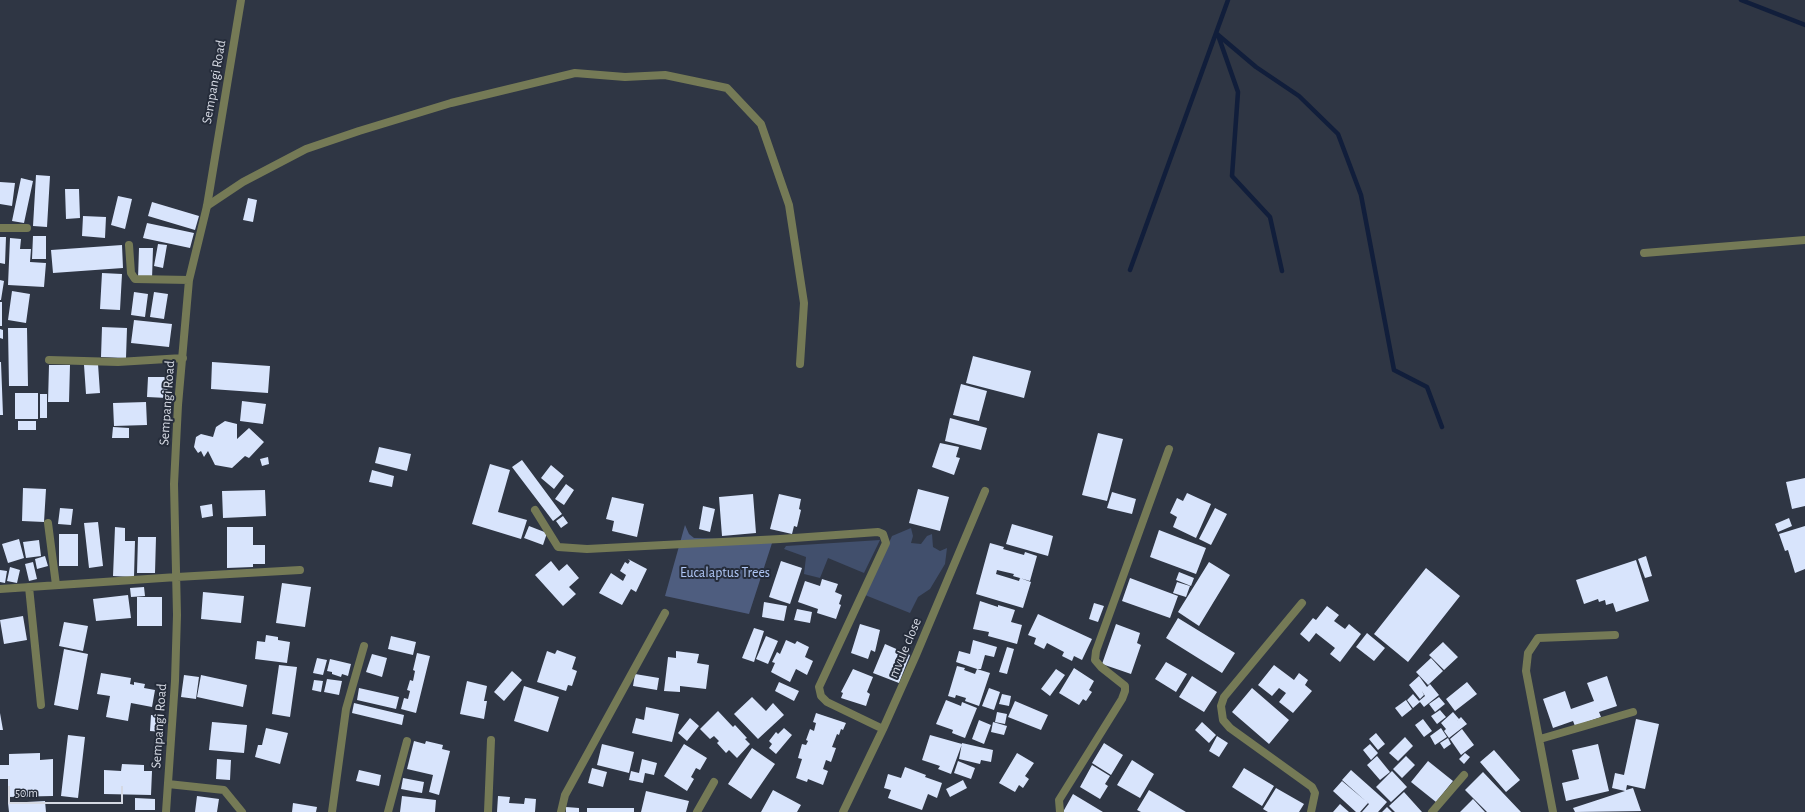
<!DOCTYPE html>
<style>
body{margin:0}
#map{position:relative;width:1805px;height:812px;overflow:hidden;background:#2f3644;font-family:"Alegreya Sans",sans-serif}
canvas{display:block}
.scale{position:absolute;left:8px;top:786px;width:115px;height:18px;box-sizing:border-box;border:2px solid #d5d9e3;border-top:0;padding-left:5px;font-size:12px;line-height:14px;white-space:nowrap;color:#d5d9e3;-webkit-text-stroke:3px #252c3a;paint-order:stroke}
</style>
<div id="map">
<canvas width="1805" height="812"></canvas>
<div class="scale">50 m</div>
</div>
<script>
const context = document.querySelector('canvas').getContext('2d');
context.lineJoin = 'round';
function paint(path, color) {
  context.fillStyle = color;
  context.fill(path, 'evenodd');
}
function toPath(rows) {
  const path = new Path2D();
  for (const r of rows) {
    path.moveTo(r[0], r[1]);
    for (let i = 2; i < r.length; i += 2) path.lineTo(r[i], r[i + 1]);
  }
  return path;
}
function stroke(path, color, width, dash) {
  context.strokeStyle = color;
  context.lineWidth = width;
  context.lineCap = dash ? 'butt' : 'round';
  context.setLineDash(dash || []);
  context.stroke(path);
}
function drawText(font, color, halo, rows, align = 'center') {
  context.font = font + ' "Alegreya Sans",sans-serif';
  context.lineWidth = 4;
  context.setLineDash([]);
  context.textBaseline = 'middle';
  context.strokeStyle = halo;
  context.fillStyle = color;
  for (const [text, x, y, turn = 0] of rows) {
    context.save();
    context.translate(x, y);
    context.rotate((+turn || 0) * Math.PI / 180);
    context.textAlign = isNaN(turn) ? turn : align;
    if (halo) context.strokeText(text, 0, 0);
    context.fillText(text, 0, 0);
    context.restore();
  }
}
paint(toPath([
 [911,528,913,536,911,543,921,544,927,536,932,534,933,547,940,551,947,548,945,564,930,589,918,597,910,613,865,595,892,536],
 [880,540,864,573,828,558,820,578,804,574,806,557,784,549,786,546]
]), '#414f6c');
paint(toPath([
 [685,525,689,534,694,538,773,540,749,614,665,596]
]), '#4e5d7f');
stroke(toPath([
 [1741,0,1805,25],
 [1217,34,1256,67,1299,96,1338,134,1361,195,1394,370,1427,387,1442,427],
 [1218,35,1238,92,1232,176,1270,217,1282,271],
 [1130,270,1228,0]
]), '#111e3b', 4.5);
paint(toPath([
 [36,175,50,176,47,227,33,226],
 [21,178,33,181,24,223,12,221],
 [0,182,15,183,12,206,0,204],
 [65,189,79,189,80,218,66,219],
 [118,196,132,199,125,229,111,225],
 [248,198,257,200,253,222,243,220],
 [152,202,199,216,195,230,148,216],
 [83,216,106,217,105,238,82,236],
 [147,223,194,233,190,248,143,238],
 [33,236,46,236,46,259,32,259],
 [0,237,6,237,5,264,0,263],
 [10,238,21,239,20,249,31,249,30,262,46,263,44,287,8,285],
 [158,244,167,245,163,268,154,266],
 [122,245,123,268,53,273,51,250],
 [139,248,153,248,152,279,138,279],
 [102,273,122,274,120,310,100,309],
 [0,280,4,281,1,300,0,300],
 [12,291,30,294,26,323,8,320],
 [134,292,148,294,145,317,131,315],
 [154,292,168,294,164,319,150,317],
 [0,302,2,302,2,326,0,326],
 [134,320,172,324,169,347,131,343],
 [102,327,127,328,126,358,101,357],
 [8,328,27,328,28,386,9,386],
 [0,329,3,330,3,339,0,338],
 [973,356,1031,371,1024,398,966,383],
 [0,362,1,362,3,415,0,415],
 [212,362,270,366,268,393,211,389],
 [98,364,100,393,86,394,84,365],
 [49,365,70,365,69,402,48,402],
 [148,377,168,377,167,398,147,397],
 [961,384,987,391,979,421,953,415],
 [15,393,38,393,38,419,15,419],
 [40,394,47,394,47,418,40,418],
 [242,401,266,404,263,424,240,421],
 [146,402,147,425,114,426,113,403],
 [950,418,987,428,981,450,945,441],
 [18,421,36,421,36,430,18,430],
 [225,421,237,424,237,439,249,428,264,442,249,458,245,456,232,468,215,465,208,451,204,457,201,451,198,453,194,447,196,437,201,434,213,437,216,427],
 [113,427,129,428,129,438,112,438],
 [1098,433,1123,439,1107,501,1082,495],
 [940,443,959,447,956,457,960,458,954,475,932,467],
 [379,447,411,454,407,471,375,463],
 [268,457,269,464,262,466,260,459],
 [522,460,562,514,553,521,512,467],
 [490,464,510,470,498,512,527,520,521,539,472,524],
 [551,465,564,476,554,489,541,478],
 [372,470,394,476,392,487,369,482],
 [1805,478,1805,506,1792,509,1786,482],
 [566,484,574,490,564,505,555,499],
 [23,488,46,489,44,522,22,521],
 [918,489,949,497,940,531,909,523],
 [265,490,266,516,223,518,222,491],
 [1112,492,1136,499,1132,514,1107,508],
 [1187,493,1211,504,1196,538,1173,527,1177,517,1170,513,1177,498,1183,501],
 [753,494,756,533,722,536,719,497],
 [779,494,801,499,799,509,801,510,797,527,794,526,792,534,770,529],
 [612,497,644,504,637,537,612,531,614,521,606,519],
 [212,504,213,516,202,518,200,506],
 [703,506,715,509,710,532,699,529],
 [60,508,73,509,71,525,58,524],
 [1215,508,1227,514,1211,545,1199,539],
 [563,516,568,523,561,528,556,521],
 [1789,518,1792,526,1778,532,1775,524],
 [98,522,103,566,89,568,84,523],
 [1012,524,1053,536,1048,556,1006,544],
 [529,526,547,533,543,545,524,538],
 [1805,526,1805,569,1795,573,1788,550,1785,551,1779,534],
 [115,527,125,528,125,541,135,541,134,577,113,576],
 [227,527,253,527,253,545,265,545,265,564,253,564,253,567,227,568],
 [1159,530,1206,548,1196,574,1150,557],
 [59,534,78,534,78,566,59,566],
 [138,537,156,537,155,573,137,573],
 [19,539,24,558,8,563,2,544],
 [39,540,41,556,26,558,23,542],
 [990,543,1004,547,1003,549,1024,555,1025,552,1037,556,1030,581,1013,576,1014,574,997,570,996,574,1019,581,1020,578,1031,582,1023,608,976,594],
 [45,556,48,566,37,569,35,559],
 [1646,556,1652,576,1645,578,1638,559],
 [628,559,647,569,636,592,631,589,622,605,599,593,611,573,623,581,626,575,620,571,625,562,628,564,630,561],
 [1636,560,1649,601,1616,612,1613,603,1606,605,1605,600,1599,602,1598,599,1584,604,1576,580],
 [551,561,559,571,567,564,579,578,569,587,576,594,563,606,535,575],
 [781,561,802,568,790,604,769,597],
 [33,562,37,579,29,581,25,564],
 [1209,562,1230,575,1199,626,1178,612],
 [10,567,20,570,17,583,7,581],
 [1426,568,1460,596,1408,662,1374,634],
 [0,570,7,571,5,583,0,582],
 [1179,572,1194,578,1191,586,1176,580],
 [1130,578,1178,596,1170,618,1122,601],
 [822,579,838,584,835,592,842,595,839,604,841,605,836,619,817,613,818,609,798,602,805,581,820,586],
 [1177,582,1190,586,1186,597,1173,593],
 [282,583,311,587,305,627,276,623],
 [144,587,145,596,131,597,130,588],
 [203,592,244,596,241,623,201,619],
 [128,595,131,618,96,621,93,599],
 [137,597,162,597,162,626,137,626],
 [980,601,998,607,998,605,1015,610,1011,622,1022,625,1017,644,988,636,989,632,973,629],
 [764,602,787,606,784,621,762,617],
 [1094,603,1104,606,1098,622,1089,619],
 [1327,606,1339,615,1334,621,1345,629,1349,624,1361,634,1340,662,1330,654,1335,648,1316,633,1309,642,1300,634,1313,618,1316,620],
 [797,609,812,612,810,623,794,620],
 [1038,614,1092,639,1082,660,1074,656,1072,661,1062,656,1064,652,1047,643,1044,649,1034,644,1036,638,1028,635],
 [23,616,27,640,4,644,0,620],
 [1178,618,1235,653,1222,673,1166,638],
 [64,622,88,626,83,651,59,646],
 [860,624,880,630,875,652,871,650,868,659,851,653],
 [1116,624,1140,633,1137,643,1141,645,1131,674,1102,664],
 [754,628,764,631,754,662,742,658],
 [1367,633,1385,648,1374,661,1356,647],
 [266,635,278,637,278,640,290,642,287,663,255,659,257,641,265,642],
 [391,636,416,642,413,655,388,649],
 [766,636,778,641,768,664,756,659],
 [786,640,795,644,797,641,809,647,805,657,813,661,807,675,796,669,790,682,771,672,775,663,772,662,777,652,780,654],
 [973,640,997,647,994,657,985,655,981,669,977,669,990,673,979,706,965,701,966,698,956,695,955,698,948,696,957,666,965,668,964,670,975,674,977,669,956,662,959,651,970,654],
 [1443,642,1458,657,1444,670,1429,655],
 [885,644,910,655,899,683,873,673],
 [1007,647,1014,649,1007,674,999,672],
 [64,649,88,654,78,710,54,705],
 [557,650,576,657,572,669,577,671,572,686,568,685,566,691,537,682,547,651,555,654],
 [676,651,699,654,697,663,709,665,706,689,680,686,680,692,664,691,668,657,676,658],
 [417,653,430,656,416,713,401,709,404,698,408,699,410,691,407,690,410,680,413,681,415,671,413,670],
 [372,654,387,658,382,677,366,672],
 [317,658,327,660,323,675,313,673],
 [1431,658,1443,671,1428,685,1416,672],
 [330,659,351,664,348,676,342,674,341,677,332,674,332,672,327,671],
 [1166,662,1187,674,1176,692,1155,679],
 [279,665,297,667,290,717,272,714],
 [1274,665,1294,680,1299,673,1308,680,1305,685,1312,691,1293,713,1279,702,1286,693,1279,688,1272,696,1258,685],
 [1074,668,1094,681,1089,690,1092,692,1086,701,1083,699,1079,705,1059,693],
 [853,669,873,677,867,692,870,694,866,706,841,698,843,693,841,692],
 [1056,669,1065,675,1050,696,1041,689],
 [512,671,522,680,504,701,494,692],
 [101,673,131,678,130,684,134,685,134,682,145,684,144,688,155,690,152,707,131,703,128,721,106,717,110,696,97,694],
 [635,674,659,678,657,690,633,686],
 [184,675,199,677,196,699,181,697],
 [201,675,247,685,243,707,197,697],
 [1192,676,1217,692,1204,712,1179,697],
 [1419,676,1427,687,1430,684,1439,695,1424,707,1420,702,1413,708,1407,700,1413,694,1419,701,1425,696,1422,691,1424,695,1420,699,1409,685],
 [1607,676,1617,706,1599,712,1601,717,1575,726,1573,721,1553,728,1543,699,1565,691,1571,709,1594,701,1587,683],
 [327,679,342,681,339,695,324,692],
 [314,680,323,681,321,692,312,690],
 [467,681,487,686,484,701,487,701,484,719,460,714],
 [779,682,799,691,794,701,775,691],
 [1467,682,1477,694,1455,711,1446,699],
 [524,686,559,697,548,732,514,721],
 [359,688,399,697,396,709,357,700],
 [989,688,1000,692,994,710,982,706],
 [1252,688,1289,720,1269,744,1232,712],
 [1002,694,1011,696,1009,706,999,704],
 [752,697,766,711,773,703,784,715,758,739,734,714],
 [1439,697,1445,704,1435,712,1429,704],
 [946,700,961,706,962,702,977,708,965,738,952,733,953,730,936,724],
 [1406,700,1412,709,1402,717,1395,708],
 [1015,701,1048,715,1041,730,1008,717],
 [354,703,404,715,402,725,352,713],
 [646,707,679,714,672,742,632,733,636,718,644,720],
 [1440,710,1446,717,1437,724,1431,716],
 [718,711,733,727,735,725,747,738,745,739,750,744,737,758,729,750,726,753,717,743,719,741,714,736,710,739,700,729],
 [997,712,1007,714,1005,724,995,722],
 [1453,712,1459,719,1456,722,1461,717,1467,724,1449,738,1444,731,1446,729,1441,723],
 [0,713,3,730,0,730],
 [816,713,846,723,843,730,841,729,839,735,837,734,832,747,836,748,831,762,826,760,823,769,828,771,823,785,808,779,807,782,796,778,802,759,798,758,802,744,806,745,808,741,806,740,810,729,814,731,816,723,813,722],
 [151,715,164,716,163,732,150,731],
 [690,718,699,726,687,741,678,733],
 [1423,719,1432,731,1424,737,1415,725],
 [1636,719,1659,724,1645,789,1627,785,1626,790,1633,788,1641,811,1575,812,1573,808,1625,791,1612,788,1615,773,1624,775],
 [979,720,991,725,984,744,972,739],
 [212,722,247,725,244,753,209,750],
 [993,722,1007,726,1004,735,991,732],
 [1202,722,1216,735,1209,743,1195,730],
 [266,728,288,733,280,764,255,757,258,745,262,745],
 [784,728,792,735,776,754,769,748,772,744,769,741,776,732,778,734],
 [1441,728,1447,737,1435,745,1430,736],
 [1462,729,1474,745,1461,755,1450,739],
 [1376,733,1385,744,1378,750,1369,739],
 [68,735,85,737,78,798,61,796],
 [930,735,962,744,951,774,938,769,940,766,922,760],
 [1217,736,1228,743,1219,757,1209,751],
 [1405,737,1413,746,1398,761,1389,753],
 [1448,738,1451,744,1444,749,1440,743],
 [414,741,425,744,426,741,443,745,442,749,450,751,439,795,429,792,433,775,407,769],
 [962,743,993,750,991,762,981,760,980,764,959,759],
 [1104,743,1123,755,1111,775,1092,763],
 [602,744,634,752,629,773,597,765],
 [684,744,707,758,700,770,696,768,691,777,694,779,687,791,664,776],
 [1370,744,1378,753,1371,760,1363,750],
 [1598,744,1609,791,1566,801,1562,783,1579,779,1572,750],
 [752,748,775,764,751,799,728,784],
 [1494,750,1520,780,1506,792,1480,762],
 [40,753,40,760,53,759,53,796,8,797,8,779,0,779,0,765,9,765,9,754],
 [1017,753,1034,763,1025,776,1029,779,1023,788,1019,785,1015,792,999,783],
 [1465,753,1470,757,1464,764,1459,759],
 [1377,756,1390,772,1380,780,1367,765],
 [1406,756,1415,765,1402,778,1393,769],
 [217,759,231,760,230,780,216,779],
 [642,759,657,763,654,775,645,773,643,783,629,780,631,771,639,773],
 [1132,760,1154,774,1140,798,1117,785],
 [958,761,975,768,971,779,954,773],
 [1428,761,1453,781,1436,802,1411,782],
 [122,764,144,765,144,771,152,771,151,795,104,794,104,770,121,771],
 [1092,765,1110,776,1105,784,1108,786,1100,799,1080,787],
 [905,767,926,775,925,777,942,783,937,798,928,794,922,810,888,798,891,790,884,788,888,774,901,778],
 [592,768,607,772,603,787,588,783],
 [1244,768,1274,786,1262,806,1232,787],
 [359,770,381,775,379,786,356,781],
 [1351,770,1387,802,1378,812,1362,812,1369,804,1342,780],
 [1392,771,1407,787,1391,802,1376,787],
 [1483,772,1521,812,1487,812,1465,790],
 [403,778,424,782,422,793,401,789],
 [963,780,967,788,950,797,946,789],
 [1342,781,1368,803,1360,812,1356,812,1333,791],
 [1276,788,1304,804,1299,812,1268,812,1263,809],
 [773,790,801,805,797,812,761,812],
 [1149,790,1186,812,1141,812,1137,810],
 [646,791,689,801,686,812,641,812],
 [1404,792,1422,812,1395,812,1389,806],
 [1073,794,1103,812,1063,812],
 [197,796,219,799,217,812,195,812],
 [402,796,436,800,435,812,400,812],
 [498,796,510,797,509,803,524,804,525,798,536,799,535,812,497,812],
 [135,798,155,799,155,810,135,810],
 [1473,799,1485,812,1460,812],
 [45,801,46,812,9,812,8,803],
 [293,803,317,807,316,812,292,812],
 [1340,804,1349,812,1333,812],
 [566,807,579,808,579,812,566,812],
 [1387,807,1392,812,1382,812],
 [587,808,634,808,634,812,587,812]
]), '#d8e4fc');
stroke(toPath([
 [207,206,243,182,306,149,359,131,451,103,575,73,625,77,665,75,727,88,761,124,789,205,804,303,800,364],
 [388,812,407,741]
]), '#757a56', 8);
stroke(toPath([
 [0,228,27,228],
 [129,245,131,273,135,279,189,280],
 [1644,253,1805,240],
 [49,360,118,362,183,358],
 [535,510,558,547,587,549,780,539,878,532,883,534,886,543,819,687,821,696,827,702,883,729],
 [48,523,56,585],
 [29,587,41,705],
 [0,589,177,577,300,570],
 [1302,603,1224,697,1221,706,1223,720,1230,728,1312,787,1315,793,1311,812],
 [1540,739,1633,712],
 [168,784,224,790,242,812],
 [166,812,175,681,177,615,174,484,178,405,189,280,207,206,241,0],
 [332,812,346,709,364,646],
 [488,812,491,740],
 [561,812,565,795,665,613],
 [697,812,714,782],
 [843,812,883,729,916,655,985,491],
 [1060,812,1059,800,1122,699,1125,691,1125,686,1101,667,1095,660,1096,651,1169,449],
 [1432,812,1464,775],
 [1553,812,1526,671,1528,653,1538,638,1615,635]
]), '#757a56', 8);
drawText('14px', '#d5d9e3', '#252c3a', [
 ["Sempangi Road",214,82,-80],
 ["Sempangi Road",167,403,-86],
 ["mvule close",905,648,-67],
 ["Sempangi Road",159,726,-86]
]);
drawText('14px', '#b0c7f6', '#252c3a', [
 ["Eucalaptus Trees",725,573]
]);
</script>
